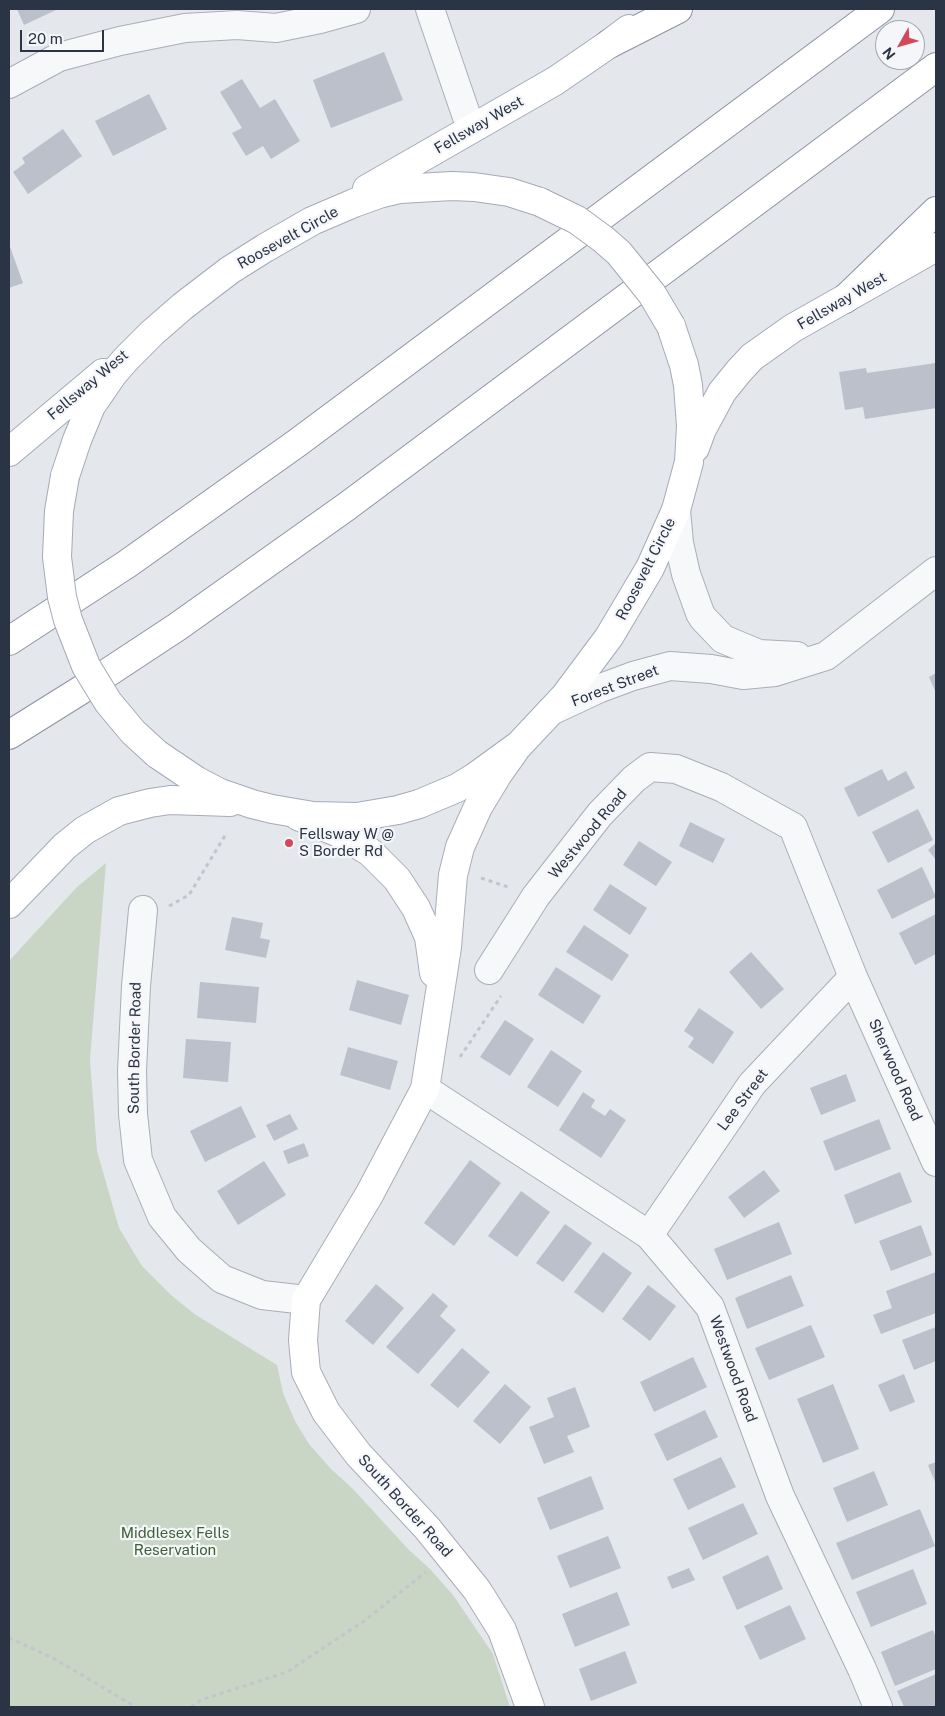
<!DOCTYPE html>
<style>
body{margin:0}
#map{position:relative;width:945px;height:1716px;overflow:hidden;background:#e4e7ec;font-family:"Public Sans",sans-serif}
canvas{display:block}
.frame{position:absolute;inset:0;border:10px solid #2b3445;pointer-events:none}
.north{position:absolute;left:875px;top:20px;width:50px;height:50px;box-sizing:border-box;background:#f4f6f9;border:1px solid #a4a8b1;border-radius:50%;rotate:232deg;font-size:14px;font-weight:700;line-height:20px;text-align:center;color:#2b3445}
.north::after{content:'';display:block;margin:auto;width:18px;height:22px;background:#d1495b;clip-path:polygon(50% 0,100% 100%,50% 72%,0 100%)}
.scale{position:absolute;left:20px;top:30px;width:84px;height:22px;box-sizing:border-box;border:2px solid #2b3445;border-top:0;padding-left:6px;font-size:15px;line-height:18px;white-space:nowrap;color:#2b3445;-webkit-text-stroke:4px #f4f6f9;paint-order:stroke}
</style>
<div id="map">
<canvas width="945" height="1716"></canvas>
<div class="frame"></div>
<div class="north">N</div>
<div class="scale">20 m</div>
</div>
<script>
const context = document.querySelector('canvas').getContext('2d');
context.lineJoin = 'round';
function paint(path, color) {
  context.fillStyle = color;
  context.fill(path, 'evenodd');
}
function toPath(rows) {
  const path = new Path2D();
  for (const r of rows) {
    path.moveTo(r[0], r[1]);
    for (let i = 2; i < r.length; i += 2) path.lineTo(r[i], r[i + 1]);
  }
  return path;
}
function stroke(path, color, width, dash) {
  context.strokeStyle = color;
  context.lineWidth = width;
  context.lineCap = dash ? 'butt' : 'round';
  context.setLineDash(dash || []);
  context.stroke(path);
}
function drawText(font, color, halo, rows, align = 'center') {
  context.font = font + ' "Public Sans",sans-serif';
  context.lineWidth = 4.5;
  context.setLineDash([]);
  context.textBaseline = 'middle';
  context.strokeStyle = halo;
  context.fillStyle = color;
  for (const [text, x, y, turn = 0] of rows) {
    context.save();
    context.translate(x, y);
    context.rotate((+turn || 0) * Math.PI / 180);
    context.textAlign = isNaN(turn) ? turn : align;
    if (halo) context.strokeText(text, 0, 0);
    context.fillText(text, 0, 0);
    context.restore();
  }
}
paint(toPath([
 [106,863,90,1060,97,1151,119,1228,142,1266,172,1296,196,1315,277,1365,283,1393,295,1421,309,1444,331,1469,352,1488,409,1550,430,1569,453,1595,493,1654,510,1707,9,1707,9,961,77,887]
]), '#c9d6c5');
paint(toPath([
 [17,9,58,9,24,25],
 [384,52,403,100,331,128,313,80],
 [242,79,260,108,275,99,300,141,271,159,263,146,246,156,232,133,242,128,220,92],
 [149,94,167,129,113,156,95,121],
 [63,129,82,156,28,194,13,172,25,163,22,158],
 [9,244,23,283,9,288],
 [936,363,936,408,865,419,863,407,845,410,839,372,866,368,867,373],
 [936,673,936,693,929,677],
 [882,769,888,781,906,771,915,788,858,817,844,788],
 [918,809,933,840,888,863,872,832],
 [690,822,725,839,713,863,679,846],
 [639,841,672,862,656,886,623,865],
 [936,843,936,860,928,850],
 [922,867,936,897,892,919,877,890],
 [610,884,647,908,630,935,593,910],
 [936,914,936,954,915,965,899,933],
 [232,917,263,923,260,938,270,940,266,958,225,950],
 [584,925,629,955,612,981,566,952],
 [751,952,784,989,761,1009,729,972],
 [556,967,601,996,583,1024,538,995],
 [357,980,409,995,401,1025,349,1010],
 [200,982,259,987,256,1023,197,1018],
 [699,1008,734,1032,713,1064,688,1047,694,1038,684,1031],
 [505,1020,534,1039,510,1076,480,1057],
 [186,1039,231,1042,228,1082,183,1078],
 [348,1047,398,1061,390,1090,340,1075],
 [551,1050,582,1071,558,1107,527,1087],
 [846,1074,856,1101,821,1115,810,1088],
 [583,1092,595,1100,591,1107,605,1116,610,1109,626,1120,601,1158,559,1130],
 [241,1106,256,1137,205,1162,190,1131],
 [290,1114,298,1129,274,1141,266,1125],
 [879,1119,891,1149,835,1171,823,1141],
 [304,1143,309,1156,288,1164,283,1151],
 [470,1160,501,1183,454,1246,424,1223],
 [264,1161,286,1195,238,1225,217,1191],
 [764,1170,780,1191,744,1218,728,1197],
 [900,1172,912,1202,855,1224,844,1195],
 [521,1191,550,1212,517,1257,488,1236],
 [779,1222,792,1254,727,1280,714,1249],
 [565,1224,592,1243,563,1282,536,1263],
 [921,1225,932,1255,891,1271,879,1241],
 [603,1252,632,1273,603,1313,574,1292],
 [936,1272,936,1313,881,1334,873,1315,892,1308,886,1291],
 [791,1275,804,1306,747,1329,735,1298],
 [376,1284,404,1308,373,1345,345,1321],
 [648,1285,676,1306,650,1341,622,1319],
 [433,1293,448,1306,440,1316,456,1330,418,1374,386,1347],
 [811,1325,825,1357,769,1380,755,1348],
 [936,1327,936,1361,914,1370,902,1340],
 [462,1348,490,1372,458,1408,430,1385],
 [693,1357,707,1387,654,1412,640,1382],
 [904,1374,915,1402,890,1412,878,1385],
 [505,1384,531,1407,500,1444,473,1421],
 [833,1384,859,1449,823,1463,797,1399],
 [575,1387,590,1427,567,1436,574,1452,544,1464,529,1427,554,1417,547,1398],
 [705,1410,718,1437,667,1461,654,1434],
 [721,1457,736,1487,688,1510,673,1479],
 [936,1462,936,1484,928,1465],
 [874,1471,888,1505,847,1522,833,1488],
 [591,1476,604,1509,550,1530,537,1498],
 [743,1503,758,1534,703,1560,688,1528],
 [920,1509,935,1546,852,1580,836,1543],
 [608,1536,621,1568,570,1588,557,1556],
 [768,1555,783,1589,737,1610,722,1577],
 [689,1568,695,1580,672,1589,667,1577],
 [913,1569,927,1604,871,1627,856,1592],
 [617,1592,630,1625,575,1647,562,1614],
 [790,1605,806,1639,760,1660,744,1626],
 [933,1630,936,1638,936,1669,895,1686,881,1652],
 [625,1651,637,1683,591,1701,579,1669],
 [936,1674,936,1707,904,1707,897,1691]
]), '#bbc0ca');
const minor = toPath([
 [430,9,471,129],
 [9,84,59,57,120,41,185,28,237,25,276,28,320,19,356,9],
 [143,910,136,986,132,1071,133,1114,138,1160,162,1217,189,1250,222,1279,262,1295,306,1300],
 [489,970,536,896,600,814,634,779,650,767,676,769,721,787,793,827,853,977,936,1162],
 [425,1089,649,1235,710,1307,780,1496,862,1669,878,1707],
 [649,1235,752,1084,853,977]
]);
const tertiary = toPath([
 [676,510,679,543,686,574,700,613,703,618,723,639,759,654,797,656],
 [551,711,598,689,633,676,670,666,711,669,743,675,775,672,826,656,936,571]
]);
const secondary = toPath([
 [515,750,498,774,478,807,460,847,453,875,447,947,425,1089,369,1195,306,1300,303,1340,306,1372,326,1412,358,1454,427,1528,477,1590,502,1630,530,1707],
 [298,816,337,832,370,852,397,879,416,908,429,937,434,973]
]);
const primary = toPath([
 [367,189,555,81,609,44,629,29],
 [695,448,702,429,722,392,739,371,752,357,793,328,936,247],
 [9,452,103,373],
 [65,476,77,440,91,406,113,374,126,359,152,333,183,306,230,270,265,248,312,221,354,203,379,194,400,189,452,186,474,187,509,192,540,202],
 [157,754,197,781,220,793,252,804,272,809,313,816,357,817,398,810,419,804,457,788,475,777,519,745,565,696,609,637,650,568,676,510,689,462,691,426,688,385,684,365,671,326],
 [9,904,65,846,85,830,119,811,150,803,170,800,230,802]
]);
const motorway = toPath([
 [609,44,678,9],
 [845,299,936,211],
 [9,641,127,564,297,443,880,9],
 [9,735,89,685,177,627,346,507,936,67]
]);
stroke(minor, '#a9aeb7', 30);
stroke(tertiary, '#a9aeb7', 30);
stroke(secondary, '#a9aeb7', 30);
stroke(primary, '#a3abb8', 30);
stroke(motorway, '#8b94a3', 30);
stroke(toPath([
 [481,878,508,887],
 [169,906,189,895,226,834],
 [460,1057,501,996],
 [9,1638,53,1658,136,1707],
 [191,1707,201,1700,287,1672,364,1621,426,1572]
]), '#c2c5cb', 3, [4, 4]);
stroke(minor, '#f7f8fa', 28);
stroke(tertiary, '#f7f8fa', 28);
stroke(secondary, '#fff', 28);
stroke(primary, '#fff', 28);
stroke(motorway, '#fff', 28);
const primaryBridge = toPath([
 [540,202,577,220,603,239,619,253,652,294,671,326],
 [65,476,59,511,57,557,62,597,68,620,86,666,108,702,133,732,157,754]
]);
stroke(primaryBridge, '#a3abb8', 30, []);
stroke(primaryBridge, '#fff', 28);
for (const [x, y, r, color] of [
 [289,843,5,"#d1495b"]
]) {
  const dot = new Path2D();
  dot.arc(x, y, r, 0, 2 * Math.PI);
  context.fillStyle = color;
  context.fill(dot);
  stroke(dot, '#f4f6f9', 2);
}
drawText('15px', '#2b3445', '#f4f6f9', [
 ["Fellsway West",479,125,-30],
 ["Roosevelt Circle",288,238,-29],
 ["Fellsway West",842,301,-30],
 ["Fellsway West",88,385,-40],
 ["Roosevelt Circle",646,569,-63],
 ["Forest Street",615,686,-21],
 ["Westwood Road",588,834,-50],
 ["South Border Road",135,1048,-89],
 ["Sherwood Road",895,1070,66],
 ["Lee Street",743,1100,-53],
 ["Westwood Road",733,1369,70],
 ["South Border Road",405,1506,48]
]);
drawText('15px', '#2b3445', '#f4f6f9', [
 ["Fellsway W @",299,834],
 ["S Border Rd",299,851]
], 'left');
drawText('15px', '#3f6138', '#f4f6f9', [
 ["Middlesex Fells",175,1533],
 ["Reservation",175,1550]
]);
</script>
